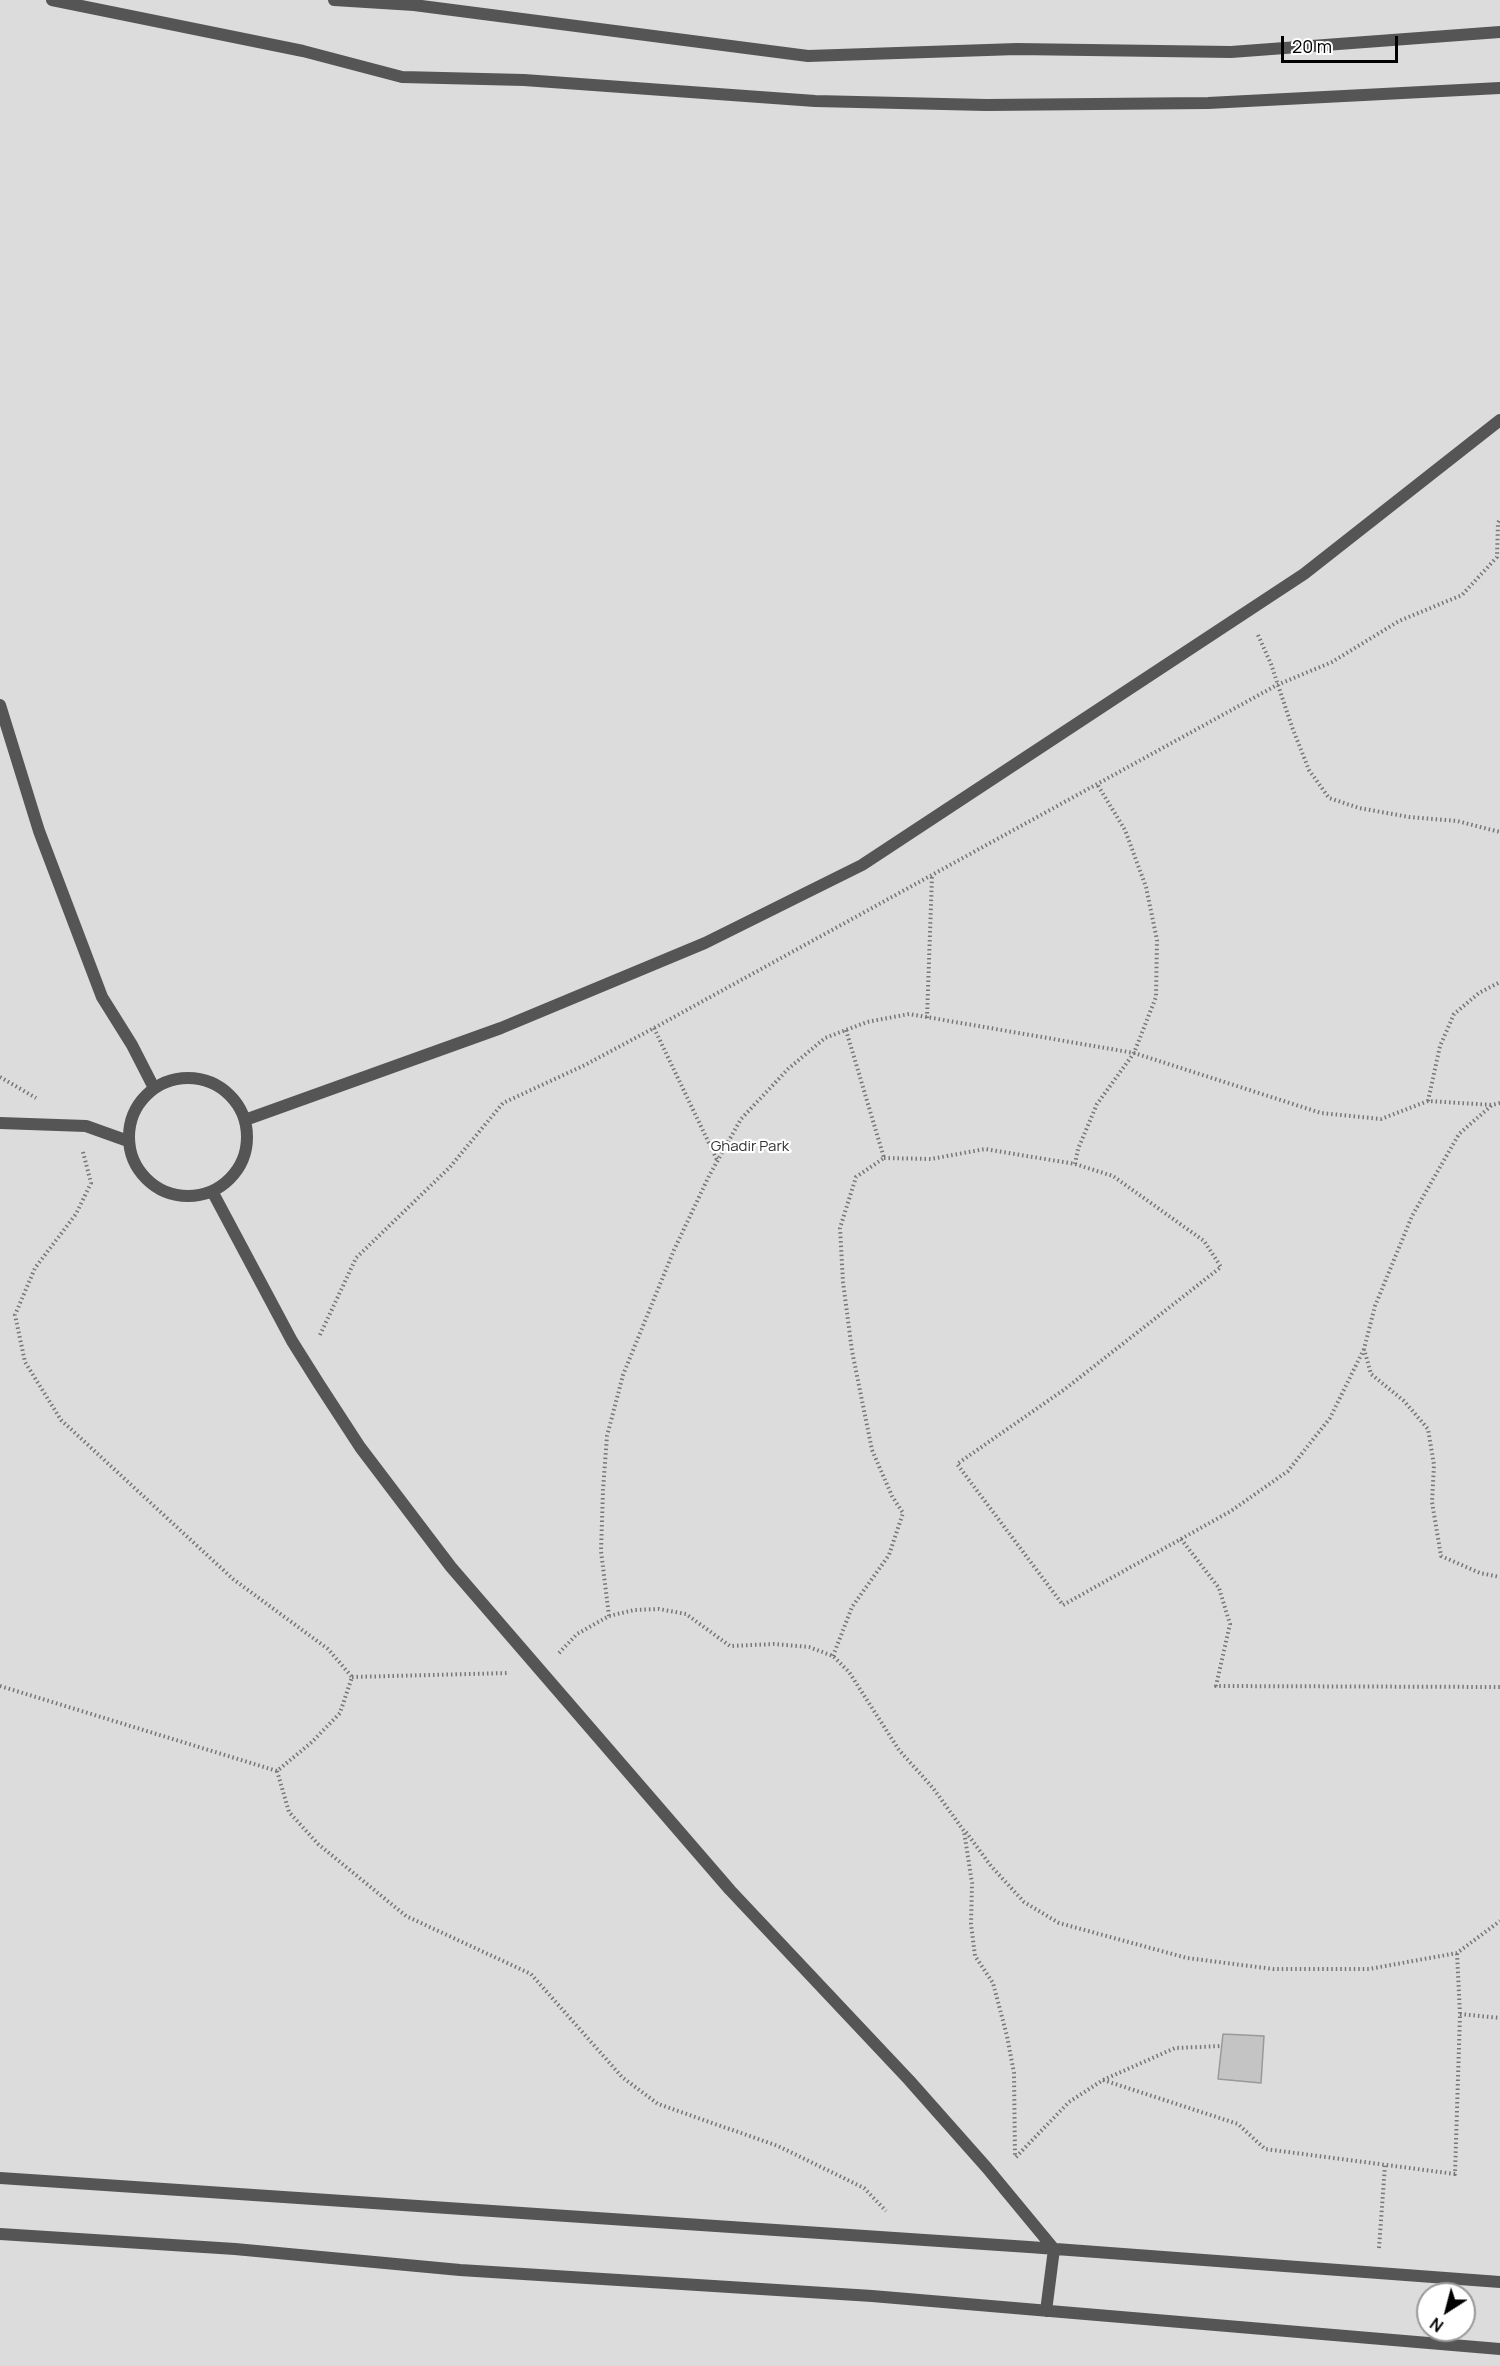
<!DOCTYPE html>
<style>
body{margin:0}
#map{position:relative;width:1500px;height:2366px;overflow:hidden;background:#fff;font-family:Manrope,sans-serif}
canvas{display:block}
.north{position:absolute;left:1416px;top:2282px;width:60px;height:60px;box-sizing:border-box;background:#fff;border:2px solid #999;border-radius:50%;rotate:216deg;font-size:16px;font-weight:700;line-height:24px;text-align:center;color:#000}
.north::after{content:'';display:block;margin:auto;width:21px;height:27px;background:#000;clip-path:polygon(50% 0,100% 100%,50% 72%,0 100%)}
.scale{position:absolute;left:1281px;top:36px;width:117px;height:27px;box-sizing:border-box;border:3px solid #000;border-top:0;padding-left:8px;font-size:18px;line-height:21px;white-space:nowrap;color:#000;-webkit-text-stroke:4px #fff;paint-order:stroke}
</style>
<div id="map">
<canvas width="1500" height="2366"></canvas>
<div class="north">N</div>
<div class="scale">20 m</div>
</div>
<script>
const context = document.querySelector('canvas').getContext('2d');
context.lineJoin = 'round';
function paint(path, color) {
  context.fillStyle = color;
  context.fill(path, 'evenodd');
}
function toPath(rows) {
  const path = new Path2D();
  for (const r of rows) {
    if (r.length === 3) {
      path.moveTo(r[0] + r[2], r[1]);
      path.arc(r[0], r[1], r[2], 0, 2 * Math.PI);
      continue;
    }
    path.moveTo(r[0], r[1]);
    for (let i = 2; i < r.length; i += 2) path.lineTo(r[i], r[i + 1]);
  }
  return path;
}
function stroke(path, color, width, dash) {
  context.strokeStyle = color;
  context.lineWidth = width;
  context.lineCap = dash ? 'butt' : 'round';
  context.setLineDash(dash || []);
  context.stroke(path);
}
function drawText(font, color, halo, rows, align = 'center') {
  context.font = font + ' Manrope,sans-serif';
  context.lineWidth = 4.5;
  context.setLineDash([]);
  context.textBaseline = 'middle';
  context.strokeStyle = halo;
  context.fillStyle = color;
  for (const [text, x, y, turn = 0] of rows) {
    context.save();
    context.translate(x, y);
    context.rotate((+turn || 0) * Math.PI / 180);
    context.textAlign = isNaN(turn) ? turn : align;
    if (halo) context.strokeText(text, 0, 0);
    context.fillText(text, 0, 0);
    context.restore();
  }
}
paint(toPath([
 [0,0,1500,0,1500,2366,0,2366],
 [1428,2294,1464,2294,1464,2330,1428,2330]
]), '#dcdcdc');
const building = toPath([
 [1223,2034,1264,2036,1261,2083,1218,2079,1223,2034]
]);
paint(building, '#c4c4c4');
stroke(building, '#999', 1.5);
stroke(toPath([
 [1258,635,1271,664,1292,727,1309,770,1329,798,1359,808,1409,817,1457,821,1500,832],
 [927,1018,932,876],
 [654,1028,717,1160],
 [0,1077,36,1098],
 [1428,1101,1440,1046,1454,1014,1479,993,1500,982],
 [1500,1103,1492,1105,1459,1134,1412,1216,1375,1306,1364,1349,1371,1374,1404,1401,1428,1429,1434,1465,1432,1502,1441,1556,1480,1573,1500,1577],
 [83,1152,91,1183,76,1214,35,1268,15,1315,25,1362,61,1420,233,1579,328,1649,352,1677,340,1713,312,1742,277,1771,289,1812,318,1844,406,1916,531,1974,622,2077,658,2104,778,2146,864,2188,886,2211],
 [884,1158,931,1159,985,1149,1075,1164,1113,1176,1204,1241,1221,1267,1065,1389,957,1464,1063,1605,1231,1511,1288,1471,1330,1418,1364,1349],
 [1075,1164,1078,1149,1097,1104,1134,1053,1156,997,1157,940,1146,887,1125,830,1097,784],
 [320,1335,356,1258,450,1167,503,1103,585,1065,654,1028,1277,685,1332,662,1399,621,1462,595,1497,557,1498,523,1500,519],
 [1181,1539,1219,1588,1230,1624,1216,1686,1500,1687],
 [609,1616,601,1551,603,1490,607,1436,623,1375,674,1250,709,1176,741,1119,788,1069,825,1038,867,1022,909,1014,1134,1053,1321,1113,1381,1119,1428,1101,1492,1105],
 [559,1653,577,1634,609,1616,634,1610,659,1609,686,1614,730,1646,774,1644,809,1647,833,1656,849,1672,899,1750,933,1788,964,1831,972,1883,971,1924,975,1956,993,1983,1007,2036,1014,2073,1015,2157],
 [833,1656,852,1607,889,1555,903,1513,892,1496,872,1450,852,1351,843,1282,840,1228,856,1177,884,1158,846,1030],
 [352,1677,509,1673],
 [0,1686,277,1771],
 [966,1832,991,1866,1024,1902,1059,1923,1187,1958,1273,1969,1369,1969,1457,1953,1500,1921],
 [1460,2014,1500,2018],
 [1103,2080,1238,2124,1265,2149,1455,2174,1460,2014,1457,1953],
 [1016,2157,1069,2102,1103,2080,1175,2048,1222,2046],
 [1379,2248,1385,2165]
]), '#777', 4, [1.5, 3]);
stroke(toPath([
 [52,0,303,51,402,77,524,80,815,101,986,105,1208,103,1500,88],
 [334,0,414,5,808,56,1017,49,1231,52,1500,32],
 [0,705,39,831,102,997,132,1045,154,1088],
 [188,1137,59],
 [245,1120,501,1028,705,943,862,865,1304,574,1500,420],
 [0,1123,86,1126,128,1141],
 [212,1191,292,1341,319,1384,360,1447,451,1567,730,1890,909,2080,987,2168,1054,2249,1046,2311],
 [0,2178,1029,2247,1500,2282],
 [0,2234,235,2249,460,2270,872,2296,1500,2349]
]), '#555', 12);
drawText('15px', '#333', '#fff', [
 ["Ghadir Park",750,1147]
]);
</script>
